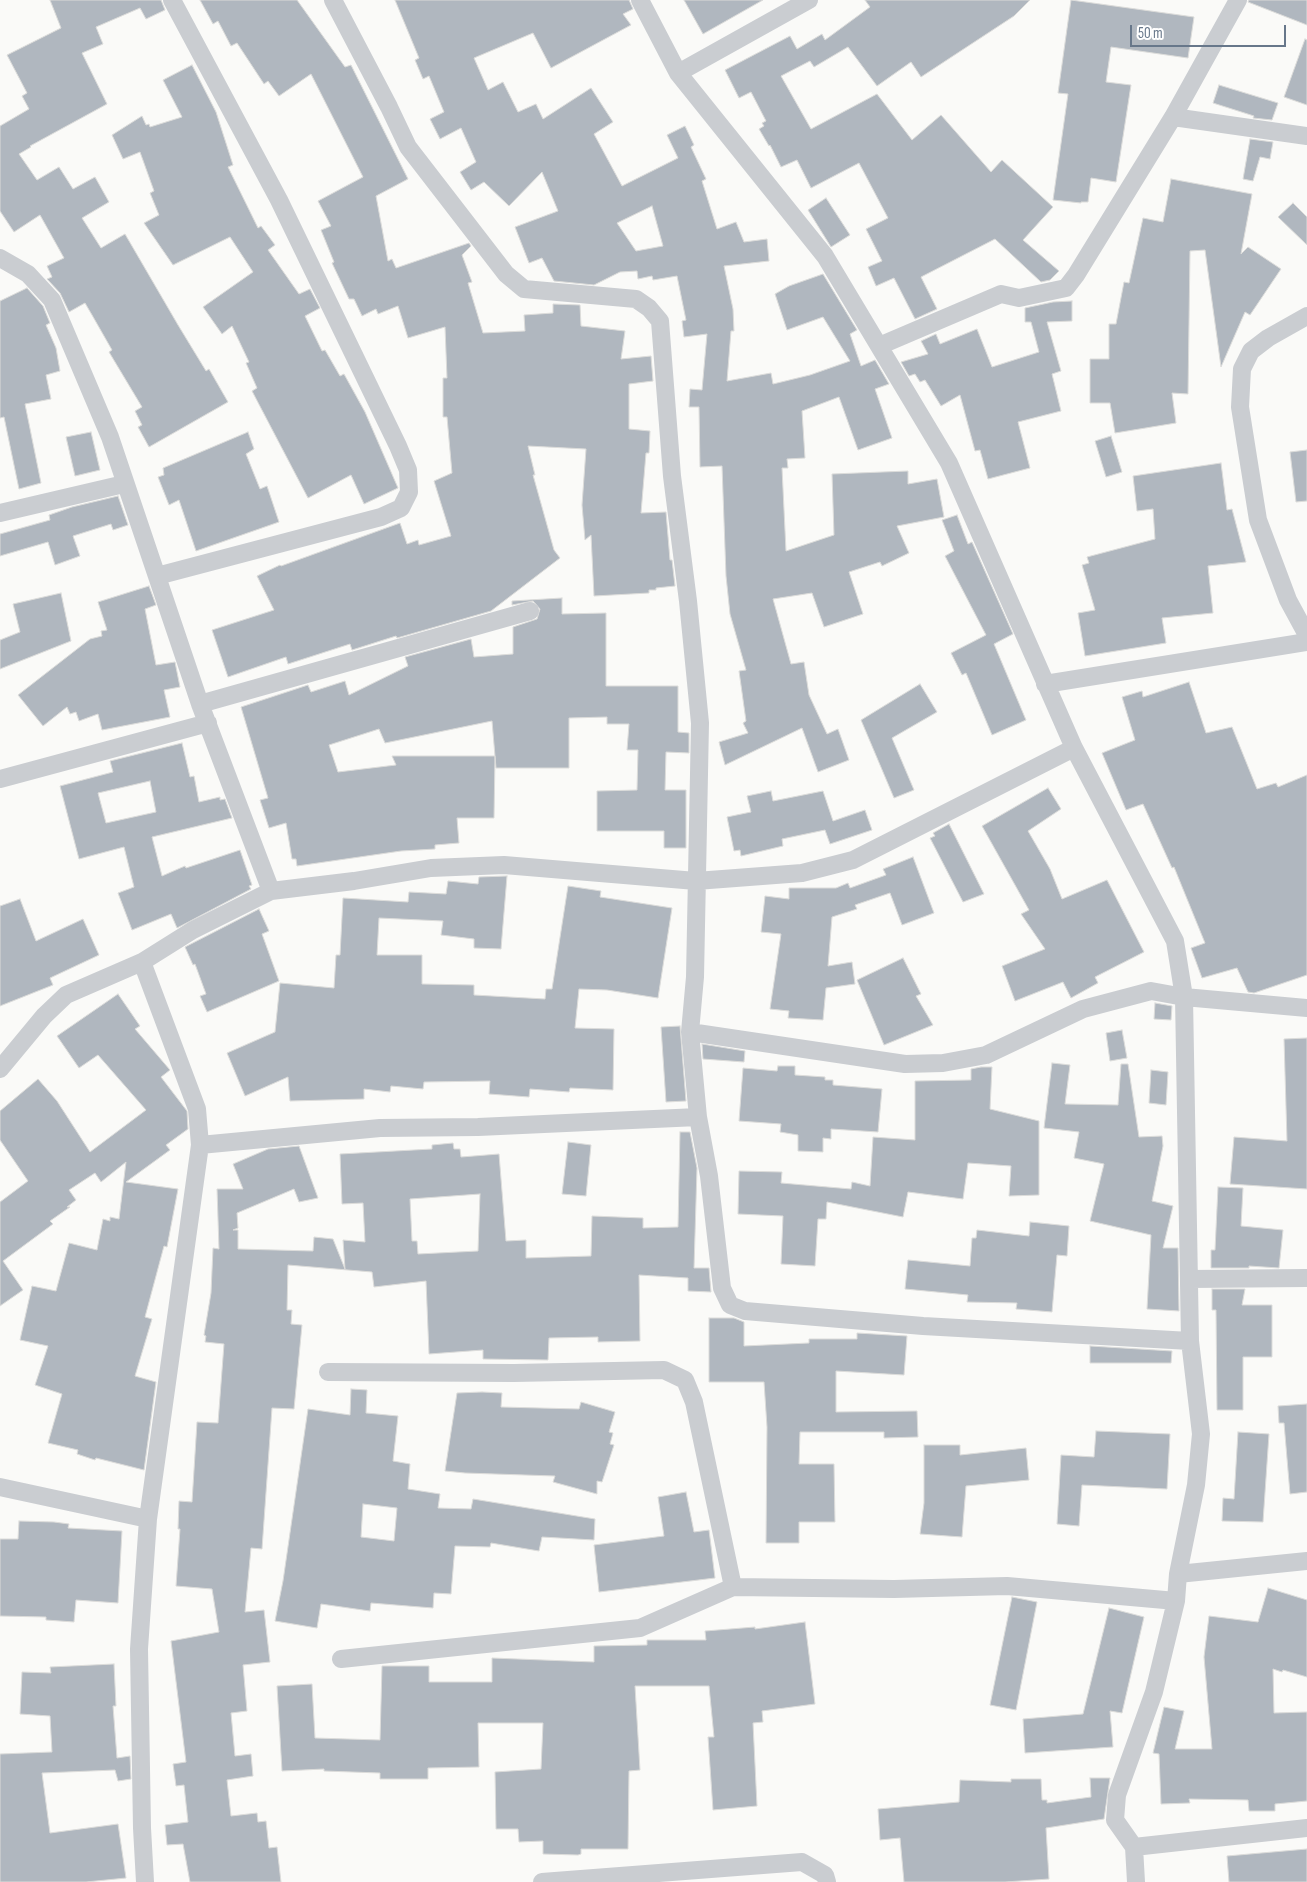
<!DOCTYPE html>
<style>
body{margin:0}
#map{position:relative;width:1307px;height:1882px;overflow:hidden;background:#fafaf8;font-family:"Sofia Sans Condensed",sans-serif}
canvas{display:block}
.scale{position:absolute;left:1130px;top:25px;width:156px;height:22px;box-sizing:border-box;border:2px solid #67778a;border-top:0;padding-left:6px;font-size:15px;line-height:18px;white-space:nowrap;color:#67778a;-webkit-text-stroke:4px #fff;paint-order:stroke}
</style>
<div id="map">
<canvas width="1307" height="1882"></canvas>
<div class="scale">50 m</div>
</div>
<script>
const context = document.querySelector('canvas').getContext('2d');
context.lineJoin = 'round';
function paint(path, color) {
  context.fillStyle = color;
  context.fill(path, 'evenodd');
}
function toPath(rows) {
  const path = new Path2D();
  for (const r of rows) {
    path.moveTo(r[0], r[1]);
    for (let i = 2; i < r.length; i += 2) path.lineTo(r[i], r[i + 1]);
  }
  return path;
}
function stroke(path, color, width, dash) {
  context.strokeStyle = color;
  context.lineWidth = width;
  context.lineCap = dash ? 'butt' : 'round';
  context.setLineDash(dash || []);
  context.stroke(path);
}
const building = toPath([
 [50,0,161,0,165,10,146,19,140,8,96,27,103,44,82,53,107,104,30,146,31,147,19,154,37,180,59,167,73,189,95,177,109,202,82,218,101,248,125,234,178,325,206,371,209,369,228,402,149,447,138,427,142,425,135,411,142,407,109,352,112,350,92,315,85,303,69,312,60,293,47,279,52,277,47,266,64,258,40,215,14,232,0,211,0,126,29,109,22,96,27,93,7,55,61,28,50,0],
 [200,0,297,0,345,67,351,65,408,179,376,196,388,261,392,259,396,268,469,243,471,246,462,255,472,282,468,283,483,333,525,331,524,315,553,313,553,304,580,305,581,326,625,331,621,359,651,356,653,381,629,384,629,429,650,431,649,453,646,453,641,513,666,512,670,560,672,560,675,586,656,588,656,590,649,590,649,593,594,596,591,535,585,540,582,505,586,449,528,446,535,475,533,475,554,550,560,558,491,611,397,638,396,636,352,650,350,644,288,664,286,657,228,677,212,630,274,610,257,576,280,565,281,566,400,523,407,544,418,540,419,545,451,536,434,481,452,473,447,417,443,417,443,378,447,378,445,327,408,338,398,306,378,314,376,309,362,316,354,299,349,299,332,263,334,262,321,230,331,226,318,201,363,177,311,74,279,96,268,81,264,84,237,43,231,46,218,21,213,24,200,0],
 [395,0,629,0,633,9,623,14,631,25,551,68,533,33,474,58,488,90,503,82,518,112,536,104,543,119,591,88,613,122,594,134,622,186,678,158,667,135,685,126,694,145,691,147,706,179,702,181,717,229,736,222,744,242,767,239,769,261,724,266,733,309,734,331,731,331,727,381,771,373,773,384,810,375,850,361,823,317,787,330,775,294,789,286,823,274,857,330,850,334,861,366,875,360,889,384,875,389,892,438,858,450,839,397,802,411,805,458,787,459,788,468,782,468,786,551,834,535,832,474,908,471,908,484,937,479,944,517,897,526,909,553,882,566,880,562,849,572,863,614,824,627,812,593,773,599,791,664,804,662,809,695,827,734,838,729,849,760,818,772,802,728,725,765,719,742,748,733,743,723,746,721,739,671,746,670,730,614,726,576,722,466,700,467,699,407,689,407,690,389,702,390,707,334,684,337,682,321,686,320,677,276,653,280,652,276,638,279,637,271,620,272,594,285,554,281,542,258,529,263,515,227,558,211,542,172,509,206,484,182,471,190,460,172,476,162,461,128,440,139,430,119,444,112,429,76,423,79,415,60,419,58,395,0],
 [652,206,663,246,636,251,617,223,652,206],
 [684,0,763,0,703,34,684,0],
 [865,0,1030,0,1014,16,921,77,911,62,877,86,848,47,814,67,810,61,781,76,811,129,877,94,912,140,941,115,991,172,1002,160,1053,207,1023,240,1059,271,1050,280,1041,282,995,239,921,277,937,309,915,319,894,278,876,286,868,267,882,261,866,229,888,218,859,163,811,188,797,160,781,167,770,145,769,146,759,129,764,126,762,123,766,121,751,92,739,98,725,70,790,36,797,49,822,34,825,40,870,7,865,0],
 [1071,0,1194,17,1188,58,1111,47,1106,82,1131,85,1116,182,1091,178,1088,202,1081,202,1081,203,1053,200,1068,94,1058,93,1071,0],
 [1249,0,1307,0,1307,25,1248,2,1249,0],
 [1305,39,1307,40,1307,105,1284,97,1305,39],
 [192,65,216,112,233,165,228,167,258,228,261,226,275,245,268,250,299,294,310,289,320,308,305,316,322,351,325,350,340,376,344,374,365,412,398,488,364,504,351,475,308,498,252,391,257,388,246,363,249,362,232,326,222,334,203,307,253,272,230,237,173,265,144,223,159,215,150,193,154,191,140,152,123,159,112,135,142,116,146,125,149,124,150,127,182,117,163,80,192,65],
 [1219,85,1278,103,1272,120,1253,118,1254,116,1213,103,1219,85],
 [1250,139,1273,142,1270,159,1260,157,1253,181,1243,179,1250,139],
 [1171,179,1252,194,1241,254,1248,247,1281,269,1250,315,1245,312,1221,367,1205,250,1190,251,1188,394,1172,393,1176,423,1115,433,1110,403,1090,403,1090,359,1109,359,1109,324,1116,324,1124,282,1129,283,1143,218,1163,222,1171,179],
 [826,198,850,235,831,247,808,210,826,198],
 [1293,203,1307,217,1307,245,1278,217,1293,203],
 [27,288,43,306,50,323,46,325,56,348,60,371,46,375,51,399,25,404,41,483,19,489,4,417,0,418,0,301,27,288],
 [1072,301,1072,321,1047,322,1061,371,1052,374,1061,411,1018,422,1030,468,988,479,980,450,975,451,960,395,941,406,925,380,920,382,915,374,909,376,901,362,928,354,921,341,936,334,940,344,977,329,992,367,1039,352,1031,322,1025,322,1025,308,1053,302,1072,301],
 [91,432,100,470,75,476,66,437,91,432],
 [248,432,254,449,246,454,260,489,267,486,279,522,196,551,179,500,169,505,158,477,164,475,163,468,248,432],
 [1111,436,1122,472,1106,477,1095,441,1111,436],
 [1307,450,1307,501,1296,502,1290,452,1307,450],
 [1221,463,1227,510,1232,509,1246,562,1208,566,1213,613,1162,618,1166,643,1085,656,1078,613,1095,610,1082,565,1089,563,1087,557,1155,539,1153,509,1137,511,1133,476,1221,463],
 [118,496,128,525,113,530,111,524,73,536,80,556,55,565,48,542,0,556,0,534,50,520,49,515,72,507,118,496],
 [957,515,968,544,972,542,1013,634,994,644,1026,720,992,735,966,673,962,675,951,653,986,635,945,556,954,551,942,520,957,515],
 [149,586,156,605,145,609,156,665,175,662,180,687,164,690,170,717,102,730,98,714,79,721,76,712,70,714,67,707,43,726,18,695,90,639,102,636,101,631,107,630,98,602,149,586],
 [61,593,71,641,0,669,0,640,20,632,13,604,61,593],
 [562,598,562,614,606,613,606,686,678,686,678,732,689,733,689,753,666,752,665,790,686,790,686,848,664,848,664,831,597,831,597,791,637,790,638,750,627,750,629,724,607,724,607,717,569,718,569,768,496,768,492,721,385,743,379,729,329,745,338,772,396,765,392,756,495,756,494,818,457,818,459,843,435,845,435,849,401,851,297,866,296,859,292,859,286,823,269,828,260,800,268,798,241,707,308,685,311,692,345,681,349,695,408,666,405,657,471,639,474,657,513,654,513,627,537,619,540,609,533,601,512,605,512,601,562,598],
 [1189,682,1206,733,1232,727,1257,789,1276,783,1278,787,1307,775,1307,975,1254,993,1248,992,1237,968,1202,978,1191,948,1205,943,1174,867,1172,868,1143,804,1126,810,1102,753,1135,740,1122,697,1142,691,1143,697,1189,682],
 [920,684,937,712,892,738,914,790,894,798,861,720,920,684],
 [182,743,190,777,194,776,199,802,220,797,220,800,225,799,232,818,152,837,162,876,185,866,186,868,240,850,252,885,249,886,251,889,177,928,171,914,132,930,118,893,134,887,124,847,79,859,60,786,113,772,110,761,182,743],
 [150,781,156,812,106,823,98,793,150,781],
 [1048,788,1061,809,1028,831,1050,869,1062,899,1107,880,1144,952,1095,977,1098,983,1071,998,1063,982,1015,1001,1002,966,1045,949,1021,914,1029,910,982,826,1048,788],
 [771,791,773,801,823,791,833,821,865,810,872,830,830,844,825,830,782,839,783,846,741,856,740,850,734,851,727,817,751,812,747,796,771,791],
 [949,824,984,894,963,902,930,838,935,836,933,833,949,824],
 [913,857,934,913,902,925,890,893,855,905,857,909,832,917,828,966,852,962,855,984,826,988,823,1020,788,1018,789,1011,770,1009,781,934,761,932,765,896,789,899,789,888,836,888,848,883,850,888,886,875,883,869,913,857],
 [507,876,501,949,474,948,474,939,441,935,443,921,379,918,377,955,422,955,422,984,474,985,474,995,545,999,546,989,552,989,568,886,601,891,600,897,672,908,658,998,607,990,579,989,575,1028,614,1029,613,1090,570,1088,569,1092,530,1089,529,1097,489,1094,490,1081,424,1082,423,1089,391,1086,390,1092,364,1089,364,1099,290,1101,288,1077,245,1096,227,1053,275,1032,280,983,334,988,336,955,340,955,343,898,408,902,409,892,446,894,448,881,478,884,479,877,507,876],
 [20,899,36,941,83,919,99,955,50,978,53,985,0,1006,0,906,20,899],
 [259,909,269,931,262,934,279,981,207,1012,200,996,206,994,195,964,193,965,185,947,259,909],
 [903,958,921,994,916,996,933,1025,884,1045,857,980,903,958],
 [118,994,140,1026,135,1029,170,1070,161,1077,187,1111,188,1129,166,1145,170,1150,126,1182,178,1189,167,1247,164,1246,145,1317,152,1319,135,1376,156,1382,144,1470,96,1458,95,1460,77,1454,78,1450,48,1443,62,1394,35,1385,48,1346,20,1340,32,1286,56,1291,69,1243,97,1250,103,1219,110,1221,110,1217,119,1219,126,1162,101,1182,95,1173,69,1190,76,1200,67,1207,70,1207,50,1221,53,1224,3,1261,23,1290,0,1306,0,1202,28,1181,0,1140,0,1111,38,1079,57,1101,90,1152,146,1110,98,1055,79,1068,57,1036,118,994],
 [1155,1003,1172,1006,1171,1020,1154,1019,1155,1003],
 [680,1026,686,1101,666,1102,661,1027,680,1026],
 [1122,1030,1127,1058,1110,1061,1106,1033,1122,1030],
 [1307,1038,1307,1189,1230,1184,1234,1137,1287,1141,1284,1039,1307,1038],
 [702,1044,745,1051,744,1062,703,1059,702,1044],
 [1052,1063,1070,1065,1065,1104,1118,1105,1121,1064,1128,1064,1139,1137,1162,1136,1163,1146,1152,1201,1173,1206,1163,1248,1178,1248,1179,1311,1147,1309,1151,1235,1090,1221,1104,1164,1074,1158,1079,1132,1044,1128,1052,1063],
 [778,1066,795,1066,795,1075,825,1077,825,1080,833,1080,833,1085,882,1089,878,1132,831,1129,831,1139,823,1138,823,1152,798,1151,798,1135,780,1132,781,1124,739,1121,743,1068,777,1071,778,1066],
 [981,1067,992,1067,990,1109,1039,1121,1039,1195,1009,1196,1011,1166,968,1163,963,1199,908,1192,903,1217,827,1202,826,1219,818,1219,815,1266,781,1264,783,1216,738,1214,739,1171,782,1172,781,1183,851,1189,852,1182,870,1186,873,1137,915,1140,915,1081,971,1080,971,1069,981,1067],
 [1151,1070,1168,1072,1166,1105,1149,1103,1151,1070],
 [680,1132,690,1132,697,1168,694,1268,709,1268,711,1292,688,1291,688,1278,639,1275,640,1341,598,1342,598,1337,549,1338,548,1360,483,1359,483,1350,429,1354,426,1281,374,1287,372,1272,288,1265,287,1310,292,1310,291,1324,302,1325,294,1409,272,1408,262,1549,251,1548,245,1612,264,1610,270,1662,243,1665,247,1711,231,1713,235,1756,251,1754,253,1776,227,1780,231,1816,257,1813,258,1822,266,1821,269,1848,277,1847,281,1882,190,1882,183,1844,167,1845,165,1825,188,1822,184,1785,176,1786,173,1764,186,1762,171,1641,219,1632,212,1589,176,1586,180,1529,178,1529,179,1501,192,1502,197,1422,218,1423,224,1344,205,1342,206,1336,204,1335,211,1293,213,1248,219,1249,217,1189,243,1189,233,1164,268,1149,299,1146,318,1198,299,1202,294,1189,237,1213,238,1228,233,1230,238,1230,238,1249,313,1251,314,1237,333,1239,345,1269,343,1240,365,1242,363,1203,342,1204,340,1154,432,1149,432,1145,453,1143,454,1149,460,1149,461,1157,499,1154,506,1241,526,1240,526,1258,591,1256,592,1216,643,1218,643,1228,678,1227,680,1132],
 [480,1194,478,1251,418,1254,417,1241,412,1241,410,1199,480,1194],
 [568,1142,591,1145,586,1196,562,1194,568,1142],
 [1218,1187,1243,1188,1241,1226,1283,1230,1279,1268,1249,1266,1249,1268,1211,1268,1211,1250,1215,1250,1218,1187],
 [1030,1222,1069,1226,1067,1256,1057,1255,1052,1312,1016,1309,1017,1303,967,1302,968,1295,905,1289,908,1260,970,1266,972,1238,976,1238,977,1230,1029,1236,1030,1222],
 [1212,1289,1245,1289,1242,1305,1272,1305,1272,1357,1243,1357,1243,1410,1217,1410,1216,1310,1212,1310,1212,1289],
 [709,1318,734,1318,744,1322,744,1346,809,1343,809,1339,857,1339,857,1333,907,1336,904,1375,836,1371,836,1412,917,1411,918,1437,884,1438,884,1432,800,1432,799,1464,834,1464,835,1522,799,1522,799,1543,766,1543,767,1427,764,1382,709,1382,709,1318],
 [1090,1346,1172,1351,1171,1363,1090,1363,1090,1346],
 [351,1389,367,1390,366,1413,398,1416,393,1461,410,1464,408,1489,440,1494,438,1508,471,1509,473,1499,595,1519,594,1540,542,1537,539,1551,491,1543,490,1547,455,1546,451,1594,434,1593,433,1608,371,1603,370,1611,321,1604,317,1628,275,1621,283,1581,308,1409,350,1415,351,1389],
 [363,1504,397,1508,394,1541,361,1537,363,1504],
 [482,1392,502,1393,501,1407,579,1409,581,1402,615,1412,609,1432,613,1433,610,1444,614,1445,602,1482,597,1481,597,1494,553,1482,555,1476,465,1473,445,1471,457,1393,482,1392],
 [1307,1404,1307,1492,1290,1494,1284,1423,1279,1423,1278,1406,1307,1404],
 [1096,1431,1170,1434,1167,1489,1082,1485,1079,1526,1057,1524,1061,1455,1094,1457,1096,1431],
 [1238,1432,1269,1434,1263,1522,1222,1521,1223,1498,1234,1499,1238,1432],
 [924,1445,960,1445,960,1455,1026,1448,1029,1480,966,1486,962,1537,920,1534,924,1503,924,1445],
 [686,1492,694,1532,709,1530,715,1578,599,1592,594,1545,664,1536,658,1497,686,1492],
 [19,1521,54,1522,69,1524,68,1528,122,1531,118,1603,76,1600,74,1622,46,1620,46,1617,0,1616,0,1539,18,1539,19,1521],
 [1268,1588,1307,1600,1307,1677,1283,1670,1282,1672,1273,1669,1274,1713,1307,1712,1307,1801,1275,1804,1275,1811,1249,1811,1248,1800,1189,1799,1190,1803,1161,1804,1159,1754,1153,1753,1164,1707,1184,1711,1175,1749,1212,1749,1204,1657,1209,1616,1258,1622,1268,1588],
 [1012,1597,1037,1602,1016,1710,990,1705,1012,1597],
 [1109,1608,1144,1617,1122,1713,1110,1711,1113,1747,1025,1753,1023,1719,1083,1714,1109,1608],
 [805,1622,815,1704,762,1711,763,1722,753,1723,757,1806,713,1810,708,1737,714,1737,709,1686,635,1686,640,1770,629,1771,628,1849,581,1849,581,1854,578,1855,543,1854,543,1841,519,1842,518,1829,496,1829,495,1772,541,1769,543,1723,478,1723,479,1767,428,1768,428,1779,380,1779,380,1773,324,1771,324,1769,282,1771,277,1686,312,1684,315,1738,380,1740,382,1666,429,1666,429,1682,492,1682,492,1658,594,1662,594,1646,647,1645,647,1640,706,1640,705,1631,755,1627,755,1629,805,1622],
 [114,1664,116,1706,113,1706,117,1758,130,1756,131,1779,118,1781,115,1770,42,1773,50,1833,118,1824,126,1878,86,1882,0,1882,0,1754,52,1752,50,1716,20,1714,22,1672,51,1673,50,1667,114,1664],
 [1090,1778,1110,1778,1104,1819,1046,1828,1049,1879,1005,1882,904,1882,900,1838,880,1840,878,1809,959,1802,960,1780,1011,1782,1011,1779,1041,1779,1042,1800,1047,1800,1047,1803,1091,1797,1090,1778],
 [1307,1849,1307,1882,1229,1882,1227,1856,1307,1849]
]);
paint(building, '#b0b7bf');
stroke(building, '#dcdcda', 1);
stroke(toPath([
 [333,0,389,107,408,147,506,274,524,289,636,299,649,308,660,321,672,476,688,601,700,723,695,977,690,1032,698,1117,709,1176,722,1288,730,1305,745,1311,923,1326,1190,1341],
 [640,0,678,73,825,256,949,463,1074,748,1175,941,1184,997,1190,1341,1201,1434,1196,1485,1178,1574,1176,1601,1154,1692,1117,1795,1115,1820,1134,1847,1136,1882],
 [678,73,809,0],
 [1173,117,1307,136],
 [0,258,28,274,52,300,110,437,200,704,271,891],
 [1307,316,1268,338,1251,351,1242,369,1240,407,1258,520,1288,600,1307,635],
 [879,346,1001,294,1019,298,1066,288,1076,275,1173,117,1238,0],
 [0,513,124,484],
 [157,576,381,517,401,508,409,492,408,470,398,446,279,200,172,0],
 [1045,684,1307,642],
 [200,704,530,611],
 [0,779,208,723],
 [142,962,197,1109,200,1145,148,1519,139,1649,142,1828,145,1882],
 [690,1032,905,1064,943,1063,986,1055,1083,1009,1151,991,1184,997,1307,1008],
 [0,1069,44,1016,66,995,142,962,193,930,271,891,354,881,431,868,504,865,696,881,802,873,853,860,1074,748],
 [200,1145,380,1128,478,1127,698,1117],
 [1190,1279,1307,1278],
 [328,1372,514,1373,664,1370,685,1380,694,1402,733,1587],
 [0,1487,148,1519],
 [1178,1574,1307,1561],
 [341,1659,640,1628,733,1587,894,1589,1007,1586,1176,1601],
 [1134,1847,1307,1828],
 [542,1882,802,1862,825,1875,827,1882]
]), '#cacdd1', 18);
</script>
